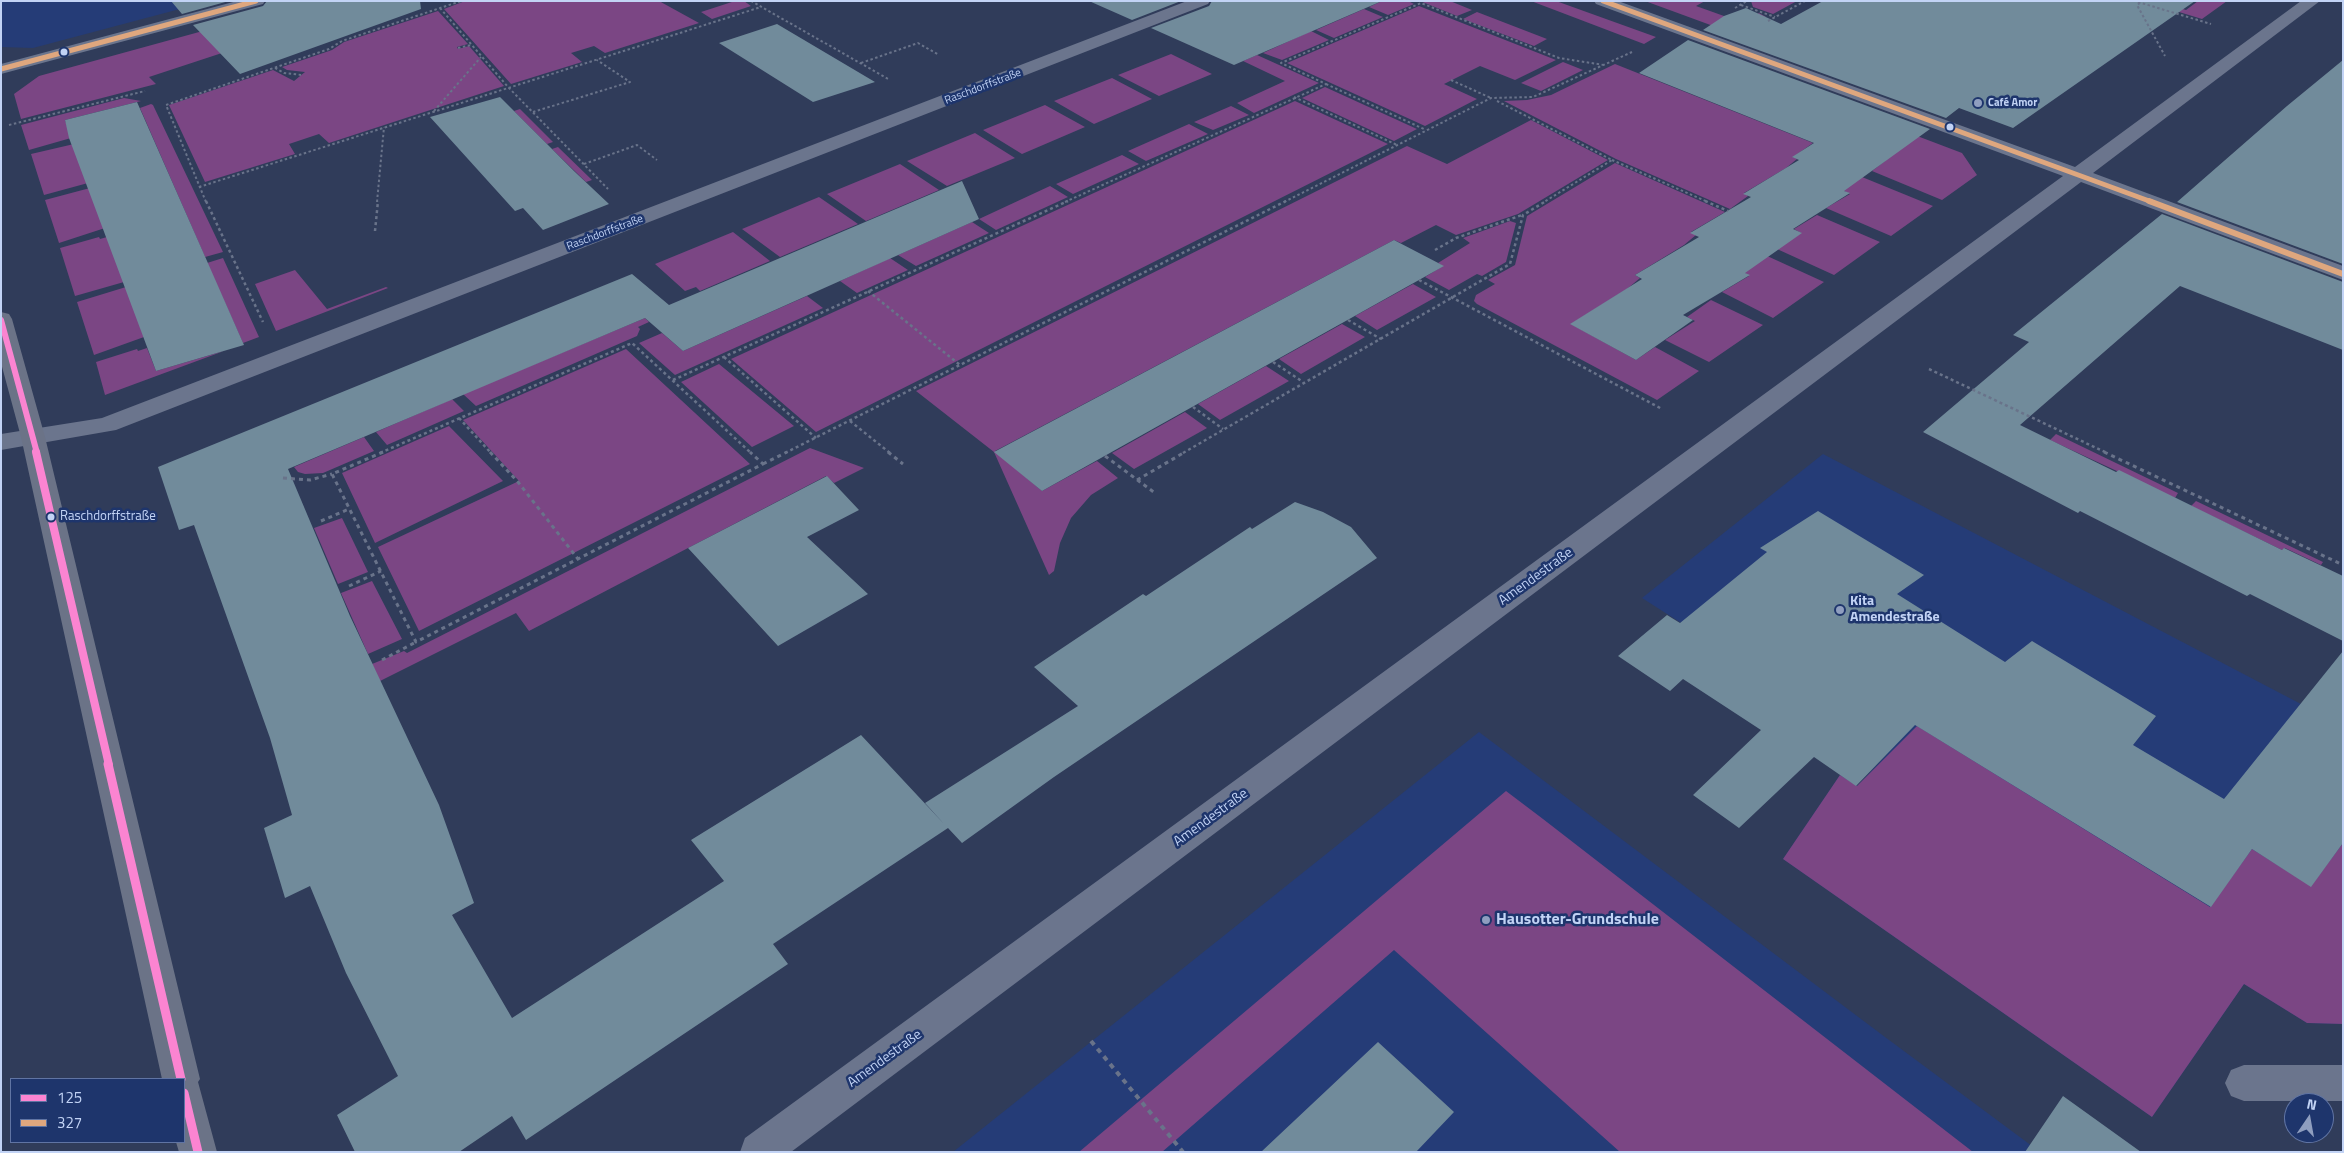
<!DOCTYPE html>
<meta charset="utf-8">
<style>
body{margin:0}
#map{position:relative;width:2344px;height:1153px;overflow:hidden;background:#303c5a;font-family:"Titillium Web",sans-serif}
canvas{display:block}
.frame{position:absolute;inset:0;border:2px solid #c2d3f5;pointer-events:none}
.legend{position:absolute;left:10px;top:1078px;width:175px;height:65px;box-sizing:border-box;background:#1e356c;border:1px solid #6074a3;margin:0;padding:6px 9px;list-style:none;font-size:15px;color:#c2d3f5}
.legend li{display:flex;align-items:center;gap:10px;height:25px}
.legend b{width:25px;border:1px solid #6074a3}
.north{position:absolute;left:2284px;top:1093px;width:50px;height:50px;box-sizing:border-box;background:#1e356c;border:1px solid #6074a3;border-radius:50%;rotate:12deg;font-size:14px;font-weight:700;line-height:20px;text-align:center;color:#c2d3f5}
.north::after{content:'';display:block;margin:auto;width:18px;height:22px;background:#8f9ebf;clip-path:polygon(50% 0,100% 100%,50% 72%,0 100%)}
</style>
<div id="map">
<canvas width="2344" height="1153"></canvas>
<div class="frame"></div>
<ul class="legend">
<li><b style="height:6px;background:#fb84d1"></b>125</li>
<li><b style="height:6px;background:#dfa77e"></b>327</li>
</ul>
<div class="north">N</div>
</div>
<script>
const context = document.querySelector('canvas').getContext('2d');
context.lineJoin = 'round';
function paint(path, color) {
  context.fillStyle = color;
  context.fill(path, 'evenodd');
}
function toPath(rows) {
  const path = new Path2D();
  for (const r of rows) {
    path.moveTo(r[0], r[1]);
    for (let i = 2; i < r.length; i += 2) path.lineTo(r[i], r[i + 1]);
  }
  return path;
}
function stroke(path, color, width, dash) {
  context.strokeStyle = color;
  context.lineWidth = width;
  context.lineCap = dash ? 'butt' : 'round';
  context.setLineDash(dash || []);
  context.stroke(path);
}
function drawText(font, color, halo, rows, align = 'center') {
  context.font = font + ' "Titillium Web",sans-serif';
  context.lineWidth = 5;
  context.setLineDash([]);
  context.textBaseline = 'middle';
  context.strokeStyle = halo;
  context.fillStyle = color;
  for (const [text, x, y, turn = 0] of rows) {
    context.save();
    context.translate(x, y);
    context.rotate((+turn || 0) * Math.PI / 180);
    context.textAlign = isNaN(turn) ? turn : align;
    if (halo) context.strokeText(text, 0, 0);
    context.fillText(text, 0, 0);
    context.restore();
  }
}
paint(toPath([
 [1,1,210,1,33,48,1,47],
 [1823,454,2343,726,2343,1024,2307,1023,2244,984,2152,1117,1783,859,1840,775,1857,786,1887,754,1642,598],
 [1479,732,1885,1037,2040,1152,953,1152]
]), '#253c77');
paint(toPath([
 [312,1,295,29,149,77,156,84,21,119,14,94,39,76],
 [465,1,659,1,699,23,605,53,594,46,571,53,582,62,511,84,444,9],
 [735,1,744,1,751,6,712,19,701,12],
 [1382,1,1408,1,1414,4,1388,15,1369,7],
 [1420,1,1450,1,1472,10,1457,16],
 [1531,1,1556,1,1656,37,1644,44],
 [1645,1,1705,1,1696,6,1724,16,1734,26,1759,13,1766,17,1735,34],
 [1751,1,1797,1,1773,14,1753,7],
 [2143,1,2159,1,2186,10,2198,1,2227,1,2202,19],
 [1419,6,1556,60,1515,80,1480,66,1444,84,1477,99,1425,126,1287,63],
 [1364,9,1383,17,1334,38,1316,30],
 [438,11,468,44,457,47,458,49,469,46,504,86,329,143,319,134,289,144,295,154,205,182,169,105,273,70,294,81,305,72,287,70,282,67,332,50,344,42],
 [1477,12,1547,39,1534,46,1463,19],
 [1311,31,1329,40,1282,60,1263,53],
 [1171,54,1212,74,1159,96,1118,75],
 [1257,55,1319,83,1254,113,1237,103,1285,81,1243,61],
 [1563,62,1583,70,1541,91,1521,83],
 [1615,64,1798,137,1813,143,1793,157,1797,159,1786,168,1744,193,1748,196,1730,209,1616,159,1504,101,1527,100,1551,95],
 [1112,78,1152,99,1094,124,1054,101],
 [1325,87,1417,129,1394,141,1302,98],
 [124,98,141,101,65,120,71,138,29,150,21,125],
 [1817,98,1962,153,1977,175,1942,200,1872,171,1885,161],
 [1295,101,1388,144,816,432,731,359],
 [151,104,153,105,223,252,205,257,140,108],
 [1045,105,1085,127,1022,154,983,130],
 [1231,106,1249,115,1213,130,1194,122],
 [520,109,553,142,547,144,514,111],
 [1531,120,1608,160,1518,214,1456,235,1436,225,1401,243,1394,240,995,451,1042,491,1097,461,1118,478,1091,495,1071,518,1060,543,1054,571,1049,575,994,452,916,391,1407,146,1447,164],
 [1189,124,1208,134,1146,161,1128,151],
 [975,133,1015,158,947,186,907,161],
 [74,144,88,183,44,195,31,154],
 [558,147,592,180,586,182,552,149],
 [1122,155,1139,164,1073,194,1056,184],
 [1615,163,1725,212,1691,232,1696,235,1684,245,1635,275,1640,278,1627,289,1571,324,1636,360,1655,347,1699,371,1657,400,1477,304,1474,301,1476,295,1495,284,1488,280,1515,265,1527,216],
 [900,164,939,190,866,221,827,194],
 [1862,177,1933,206,1891,236,1826,208,1850,194,1842,190],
 [1050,186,1068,197,996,230,979,219],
 [90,188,105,228,59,243,45,200],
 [819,197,858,224,780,257,742,229],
 [1817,215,1880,242,1834,275,1777,249,1801,233,1794,229],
 [1510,221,1516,223,1506,262,1482,276,1477,274,1449,290,1425,277,1443,266,1438,263,1470,243,1463,238],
 [972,222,989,233,916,266,898,255],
 [733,232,770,261,700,291,696,287,685,291,655,264],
 [99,237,100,239,107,237,124,282,75,296,60,248],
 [1765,255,1824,282,1773,318,1722,292,1749,276,1742,271],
 [223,258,259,337,243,343,207,263],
 [890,258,908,270,857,293,840,281],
 [295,270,327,309,386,287,388,288,276,331,255,284],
 [1413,284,1436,297,1377,330,1355,316],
 [126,287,144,337,94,355,77,302],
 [807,296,823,308,675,375,639,343,662,333,683,351],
 [1711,300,1763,325,1709,362,1665,340,1695,321,1687,317],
 [645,318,649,322,638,327,640,329,637,336,476,406,463,394],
 [1342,324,1365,337,1301,374,1279,359],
 [147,348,156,371,224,351,105,395,96,362,137,349,138,351],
 [626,349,750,464,419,631,378,547,519,481,463,420],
 [719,364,794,426,752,447,681,382],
 [1266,366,1289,381,1220,420,1198,404],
 [452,399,464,411,387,445,376,432],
 [1185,412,1207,428,1134,469,1112,453],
 [449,426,503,481,375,543,342,473],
 [2056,434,2178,493,2175,498,2050,440],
 [364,437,374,451,323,473,305,474,298,472,294,467],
 [810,448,864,468,834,483,826,476,529,631,516,613,380,681,372,664,404,651,407,653],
 [2196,501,2323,562,2321,565,2285,548,2282,550,2191,506],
 [342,518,368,572,338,584,314,528],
 [372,581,402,639,368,654,341,593],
 [1917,726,2210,907,2252,849,2311,886,2343,843,2343,1024,2307,1023,2244,984,2152,1117,1783,859,1840,775,1857,786],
 [1506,791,1543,819,1973,1152,1620,1152,1394,950,1162,1152,1079,1152]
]), '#7b4684');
paint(toPath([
 [171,1,229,1,182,14],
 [267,1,420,1,421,9,240,74,193,25,263,6],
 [1089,1,1181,1,1132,20],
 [1212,1,1382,1,1234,65,1151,28,1209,6],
 [1823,1,2195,1,2013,128,1959,108,1946,118,1703,30,1724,16,1746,8,1781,24],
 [777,24,875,82,813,102,719,43],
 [1688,40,1930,129,1844,191,1850,193,1793,229,1802,233,1745,273,1750,275,1683,315,1693,320,1636,360,1570,324,1642,279,1635,275,1699,237,1690,233,1751,197,1743,194,1799,160,1792,157,1814,143,1639,73],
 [2343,60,2343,264,2177,202,2287,106],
 [500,97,574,171,609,204,543,230,523,208,515,211,430,117],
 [137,102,244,345,156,371,69,138,65,120],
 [962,181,979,219,683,351,645,318,288,469,350,616,439,805,474,903,452,915,512,1018,724,881,691,840,861,735,945,825,925,803,1078,706,1034,667,1143,594,1146,596,1250,527,1252,529,1295,502,1323,512,1351,527,1377,558,1054,777,962,843,948,828,773,944,788,964,526,1140,512,1116,459,1152,355,1152,337,1115,398,1076,346,973,310,886,285,898,264,828,292,815,270,738,194,525,179,530,158,467,632,274,669,305],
 [2162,214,2343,282,2343,350,2180,286,2020,425,2116,472,2119,470,2282,550,2284,548,2343,576,2343,641,2250,594,2247,596,2080,511,2078,513,1923,432,2029,342,2013,335],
 [1394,240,1444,266,1042,491,994,452],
 [827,476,859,510,807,537,868,594,778,646,688,548],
 [1818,511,1924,575,1897,594,2005,662,2032,641,2156,716,2133,745,2224,799,2343,651,2343,843,2311,887,2252,849,2211,907,1915,725,1856,786,1814,757,1739,828,1693,795,1761,730,1683,679,1670,691,1618,656,1667,615,1680,623,1767,552,1760,548],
 [1378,1042,1454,1112,1416,1152,1261,1152],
 [2063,1096,2141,1152,2025,1152]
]), '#718b9b');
stroke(toPath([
 [751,1,890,80],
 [2138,2,2211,24],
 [2140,3,2137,5,2165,56],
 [1741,5,1775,17],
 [440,8,508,87,608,189],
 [1735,8,1747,1],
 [1768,21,1805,1],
 [458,48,471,45],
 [861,63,918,43,939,55],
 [275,68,284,73,302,75],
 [1451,80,1491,98],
 [1326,84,1426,130],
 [1294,97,1397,145],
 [1497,101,1612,160,1544,202],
 [434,111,481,57],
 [533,112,630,82,597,60],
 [9,125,145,91],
 [1612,160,1708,202],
 [584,164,637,145,657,160],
 [199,187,761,7],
 [206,202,166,105,329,49,342,41,461,1],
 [377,202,384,127],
 [1065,202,1326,84,1281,63,1421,3,1559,58,1604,65],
 [1284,202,1491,98,1533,97,1632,52]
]), '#69738a', 2, [2.5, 2.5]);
stroke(toPath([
 [206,201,263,322],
 [1705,201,1728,211],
 [375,231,378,201],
 [1435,250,1456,238,1522,215],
 [1419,280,1662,409],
 [868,291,960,365],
 [1348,320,1381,339],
 [724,357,816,438],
 [1273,362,1303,382],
 [1929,369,2107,453],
 [673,380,1068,201],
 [1193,407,1223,429],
 [459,418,491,453],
 [850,421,890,453],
 [380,453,632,343,751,453],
 [785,453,1286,201],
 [1183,453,1510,264,1523,215,1546,201]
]), '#69738a', 2.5, [3, 3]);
stroke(toPath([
 [383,452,332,474,416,642,763,464,750,452],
 [490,452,518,482,578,559],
 [888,452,903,464],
 [2104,452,2343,565],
 [1105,456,1155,493],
 [763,464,787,452],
 [283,478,310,480,332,474],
 [1137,480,1185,452],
 [321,521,349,509],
 [349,586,381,571],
 [382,660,416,642]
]), '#69738a', 3, [4, 4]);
stroke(toPath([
 [1091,1041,1183,1152]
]), '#69738a', 4, [5, 5]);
paint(toPath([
 [237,1,265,1,263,4,1,74,1,64,237,1],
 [1187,1,1210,1,1208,4,116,430,1,450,1,434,102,418,1187,1],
 [1594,1,1618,1,2075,167,2301,1,2320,1,2093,173,2343,266,2343,280,2081,182,791,1152,740,1152,745,1138,2063,176,1596,4,1594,1],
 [2244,1065,2343,1065,2343,1101,2244,1101,2231,1096,2225,1083,2231,1070,2244,1065]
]), '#6b758d');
paint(toPath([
 [1,312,9,314,12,319,45,437,200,1079,198,1082,217,1152,179,1152,176,1142,184,1142,184,1079,162,1079,21,437,1,363,1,312]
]), '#6b7387');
stroke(toPath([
 [1,320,37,453]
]), '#fb84d1', 6);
stroke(toPath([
 [36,452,109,765]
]), '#fb84d1', 8);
stroke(toPath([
 [108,764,181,1079],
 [184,1093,198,1152]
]), '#fb84d1', 9);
stroke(toPath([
 [1603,1,2152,202],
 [1,69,256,1]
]), '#dfa77e', 5);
stroke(toPath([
 [2149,201,2343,274]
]), '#dfa77e', 6);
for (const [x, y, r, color] of [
 [64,52,4.5,"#c2d3f5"],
 [1978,103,5,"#8f9ebf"],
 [1950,127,4.5,"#c2d3f5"],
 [51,517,4.5,"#c2d3f5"],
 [1840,610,5,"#8f9ebf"],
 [1486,920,5,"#8f9ebf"]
]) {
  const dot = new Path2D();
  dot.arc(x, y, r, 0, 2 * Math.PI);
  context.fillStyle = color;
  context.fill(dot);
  stroke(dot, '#1e356c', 2);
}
drawText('11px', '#c2d3f5', '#1e356c', [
 ["Raschdorffstraße",983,87,-21],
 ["Raschdorffstraße",605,233,-21]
]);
drawText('bold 11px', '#c2d3f5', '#1e356c', [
 ["Café Amor",1988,103]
], 'left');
drawText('13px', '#c2d3f5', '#1e356c', [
 ["Raschdorffstraße",60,517]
], 'left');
drawText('14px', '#c2d3f5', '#1e356c', [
 ["Amendestraße",1536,577,-36],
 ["Amendestraße",1211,818,-36],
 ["Amendestraße",885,1059,-36]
]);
drawText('bold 14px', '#c2d3f5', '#1e356c', [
 ["Kita",1850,602],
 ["Amendestraße",1850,618]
], 'left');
drawText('bold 16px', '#c2d3f5', '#1e356c', [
 ["Hausotter-Grundschule",1496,920]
], 'left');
</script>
